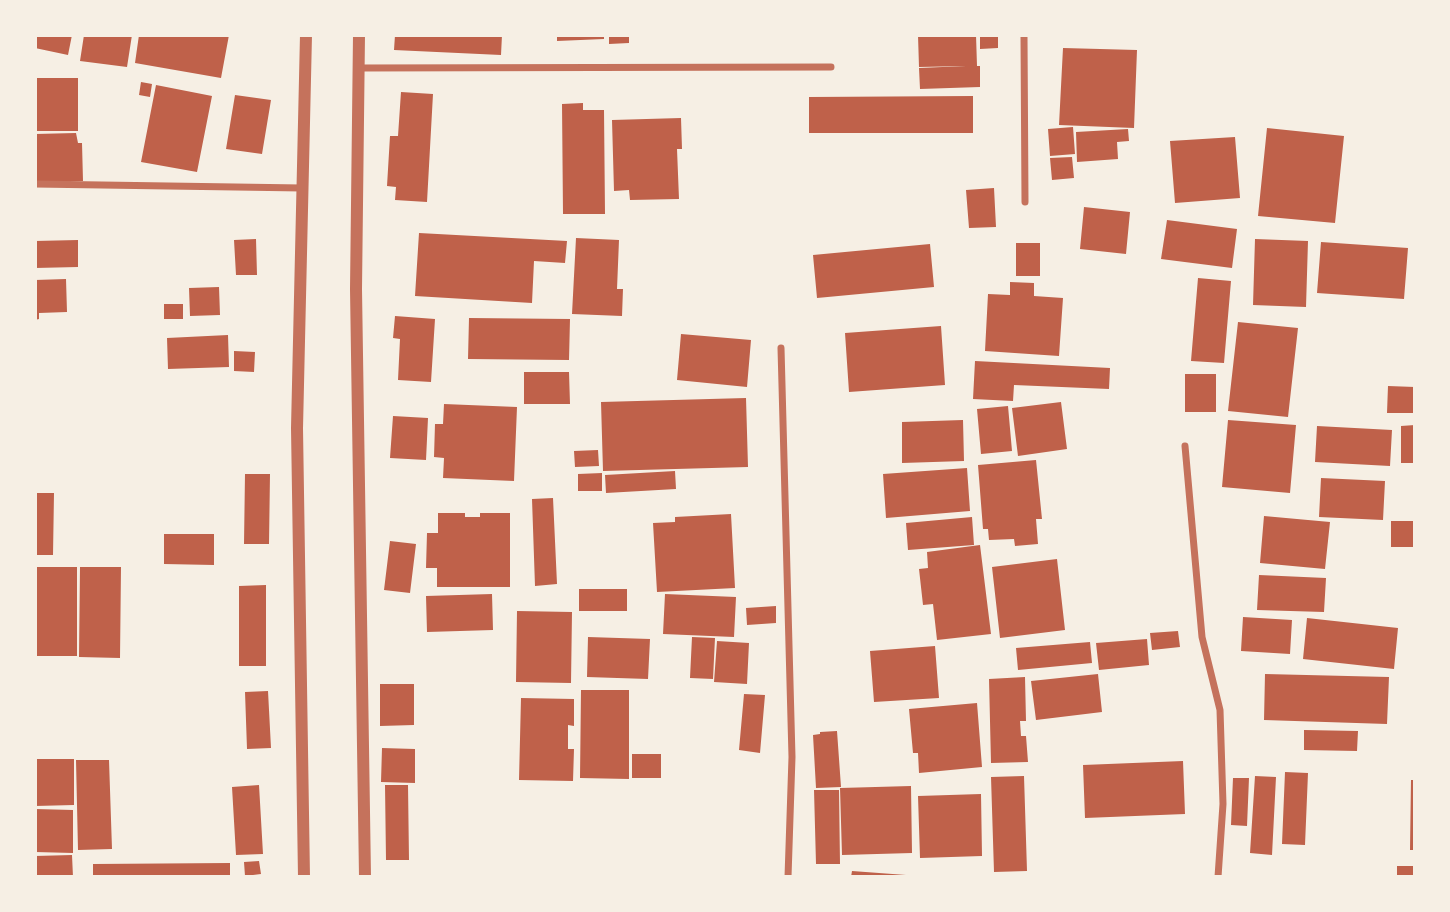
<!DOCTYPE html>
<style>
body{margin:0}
#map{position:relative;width:1450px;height:912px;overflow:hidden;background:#f6efe4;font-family:"Noto Sans",sans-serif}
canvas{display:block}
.frame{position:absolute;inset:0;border:37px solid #f6efe4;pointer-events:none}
</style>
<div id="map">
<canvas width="1450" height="912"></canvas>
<div class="frame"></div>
</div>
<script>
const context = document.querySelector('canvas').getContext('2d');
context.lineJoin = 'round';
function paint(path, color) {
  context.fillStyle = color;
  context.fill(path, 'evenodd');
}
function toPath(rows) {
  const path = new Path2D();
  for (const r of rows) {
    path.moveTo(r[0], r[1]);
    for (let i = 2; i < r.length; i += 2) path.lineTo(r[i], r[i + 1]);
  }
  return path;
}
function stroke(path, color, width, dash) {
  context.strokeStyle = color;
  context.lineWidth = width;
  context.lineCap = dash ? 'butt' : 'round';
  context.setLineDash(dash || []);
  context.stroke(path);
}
paint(toPath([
 [35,35,72,35,68,55,35,48],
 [84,35,132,35,127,67,80,61],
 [139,35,229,35,221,78,135,63],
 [395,35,502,35,501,55,394,50],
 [557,35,604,35,604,39,557,41],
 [609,35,629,35,629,43,609,44],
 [918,35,976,35,977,66,980,66,980,87,920,89,919,68,966,66,919,67],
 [980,35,998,35,998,48,980,49],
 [1063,48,1137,50,1134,128,1059,125],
 [35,78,78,78,78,131,35,131],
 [141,82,152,84,150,97,139,95],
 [156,85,212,96,197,172,141,162],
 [401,92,433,94,427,202,395,200,396,187,387,186,390,136,398,136],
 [235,95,271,100,262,154,226,149],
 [973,96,973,133,809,133,809,97],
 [583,103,583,110,604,110,605,214,563,214,562,104],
 [681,118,682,149,677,149,679,199,630,200,629,190,614,191,612,120],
 [1073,127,1075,154,1050,156,1048,129],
 [1267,128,1344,136,1335,223,1258,216],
 [1128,129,1129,141,1117,142,1118,159,1077,162,1076,132],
 [76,133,78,143,82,143,83,181,35,182,35,134],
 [1235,137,1240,198,1175,203,1170,141],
 [1072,157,1074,178,1052,180,1050,158],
 [994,188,996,227,969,228,966,190],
 [1084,207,1130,212,1126,254,1080,249],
 [1167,220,1237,229,1232,268,1161,259],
 [419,233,567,241,565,263,534,261,532,303,415,296],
 [576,238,619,240,617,289,623,289,622,316,572,314],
 [256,239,257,275,236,275,234,240],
 [1255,239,1308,241,1306,307,1253,305],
 [78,240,78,267,35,268,35,241],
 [1321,242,1408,248,1404,299,1317,293],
 [1016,243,1040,243,1040,276,1016,276],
 [930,244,934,287,817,298,813,255],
 [1198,278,1231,281,1224,363,1191,361],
 [66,279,67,312,39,313,39,319,35,320,35,280],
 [1010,282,1034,283,1034,296,1063,298,1059,356,985,351,988,294,1010,295],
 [219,287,220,315,190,316,189,288],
 [164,304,183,304,183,319,164,319],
 [395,316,435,319,431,382,398,380,400,339,393,338],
 [469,318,570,319,569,360,468,359],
 [1238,322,1298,328,1288,417,1228,411],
 [941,326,945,385,849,392,845,333],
 [681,334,751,340,747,387,677,380],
 [228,335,229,367,168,369,167,338],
 [234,351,255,352,254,372,234,371],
 [975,361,1110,368,1109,389,1014,385,1013,401,973,399],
 [524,372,569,372,570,404,524,404],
 [1185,374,1216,374,1216,412,1185,412],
 [1388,386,1415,387,1415,413,1387,413],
 [746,398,748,467,603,471,601,402],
 [1061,402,1067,449,1018,456,1012,408],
 [444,404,517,407,514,481,443,478,444,458,434,457,435,424,443,424],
 [1008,406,1012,451,981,454,977,409],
 [393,416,428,418,426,460,390,458],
 [963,420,964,461,902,463,902,422],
 [1228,420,1296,425,1290,493,1222,487],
 [1415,425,1415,463,1401,463,1401,426],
 [1317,426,1392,430,1390,466,1315,462],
 [598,450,599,466,575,467,574,451],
 [1036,460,1042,519,1036,519,1038,544,1015,546,1014,539,989,540,988,529,983,529,978,465],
 [967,468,970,511,886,518,883,474],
 [675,471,676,489,606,493,605,475],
 [602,473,602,491,578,491,578,474],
 [245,474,270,474,269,544,244,544],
 [1321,478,1385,481,1383,520,1319,517],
 [35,493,54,493,53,555,35,555],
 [553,498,557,584,535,586,532,499],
 [438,513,465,513,465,517,480,517,480,513,510,513,510,587,437,587,437,568,426,568,427,533,438,533],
 [731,514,735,588,657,592,653,523,675,522,675,517],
 [1264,516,1330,522,1325,569,1260,563],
 [972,517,974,545,908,550,906,523],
 [1391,521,1415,521,1415,547,1391,547],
 [164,534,214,534,214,565,164,564],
 [390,541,416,544,410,593,384,590],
 [980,545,991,634,937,640,933,604,923,605,919,569,928,568,927,552],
 [1057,559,1065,630,1000,638,992,567],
 [35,567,77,567,77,656,35,656],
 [80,567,121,567,120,658,79,657],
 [1259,575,1326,578,1324,612,1257,610],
 [266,585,266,666,239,666,239,586],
 [579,589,627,589,627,611,579,611],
 [492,594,493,630,427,632,426,596],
 [665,594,736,597,734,637,663,634],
 [776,606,776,623,747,625,746,608],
 [517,611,572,612,571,683,516,682],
 [1243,617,1292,620,1290,654,1241,651],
 [1307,618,1398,628,1394,669,1303,659],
 [1178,631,1180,647,1152,650,1150,633],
 [588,637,650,639,648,679,587,677],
 [692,637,715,638,713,679,690,678],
 [1147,639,1149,665,1099,670,1096,643],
 [717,641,749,643,747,684,714,682],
 [1090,642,1092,663,1018,670,1016,648],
 [935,646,939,698,874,702,870,651],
 [1098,674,1102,712,1036,720,1031,681],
 [1265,674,1389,677,1387,724,1264,720],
 [1025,677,1026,721,1020,721,1021,736,1026,736,1028,762,991,763,989,679],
 [380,684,414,684,414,725,380,726],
 [581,690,629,690,629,779,580,778],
 [268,691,271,748,247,749,245,692],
 [744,694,765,695,760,753,739,750],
 [521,698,574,699,574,726,568,725,568,749,574,749,573,781,519,780],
 [977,703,982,767,919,773,918,753,913,753,909,709],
 [1304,730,1358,731,1357,751,1304,750],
 [837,731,841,787,816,788,813,735,820,734,820,732],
 [382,748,415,749,415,783,381,782],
 [632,754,661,754,661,778,632,778],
 [35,759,74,759,74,805,35,806],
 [76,760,109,760,112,849,78,850],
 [1183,761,1185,814,1085,818,1083,765],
 [1285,772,1308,773,1305,845,1282,844],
 [1024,776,1027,871,994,872,991,777],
 [1255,776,1276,777,1272,855,1250,853],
 [1233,778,1249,778,1247,826,1231,825],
 [1411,780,1415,780,1415,850,1410,850],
 [259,785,263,854,236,855,232,787],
 [385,785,408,785,409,860,386,860],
 [911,786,912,853,842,855,840,788],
 [814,790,839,790,840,864,816,864],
 [981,794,982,856,920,858,918,796],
 [35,809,73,810,73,853,35,852],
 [72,855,73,877,35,877,35,856],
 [259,861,261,874,245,876,244,862],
 [230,863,230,877,93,877,93,864],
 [1397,866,1415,866,1415,877,1397,877],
 [852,871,906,875,906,877,851,877]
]), '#bf614a');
stroke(toPath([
 [1024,35,1025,202],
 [359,68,831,67],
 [35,184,302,188],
 [781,348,792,757,788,877],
 [1185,446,1202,637,1220,710,1223,804,1218,877]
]), '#c5725c', 7);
stroke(toPath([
 [359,35,356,289,365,877],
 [304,877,297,428,306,35]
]), '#c5725c', 12);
</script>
